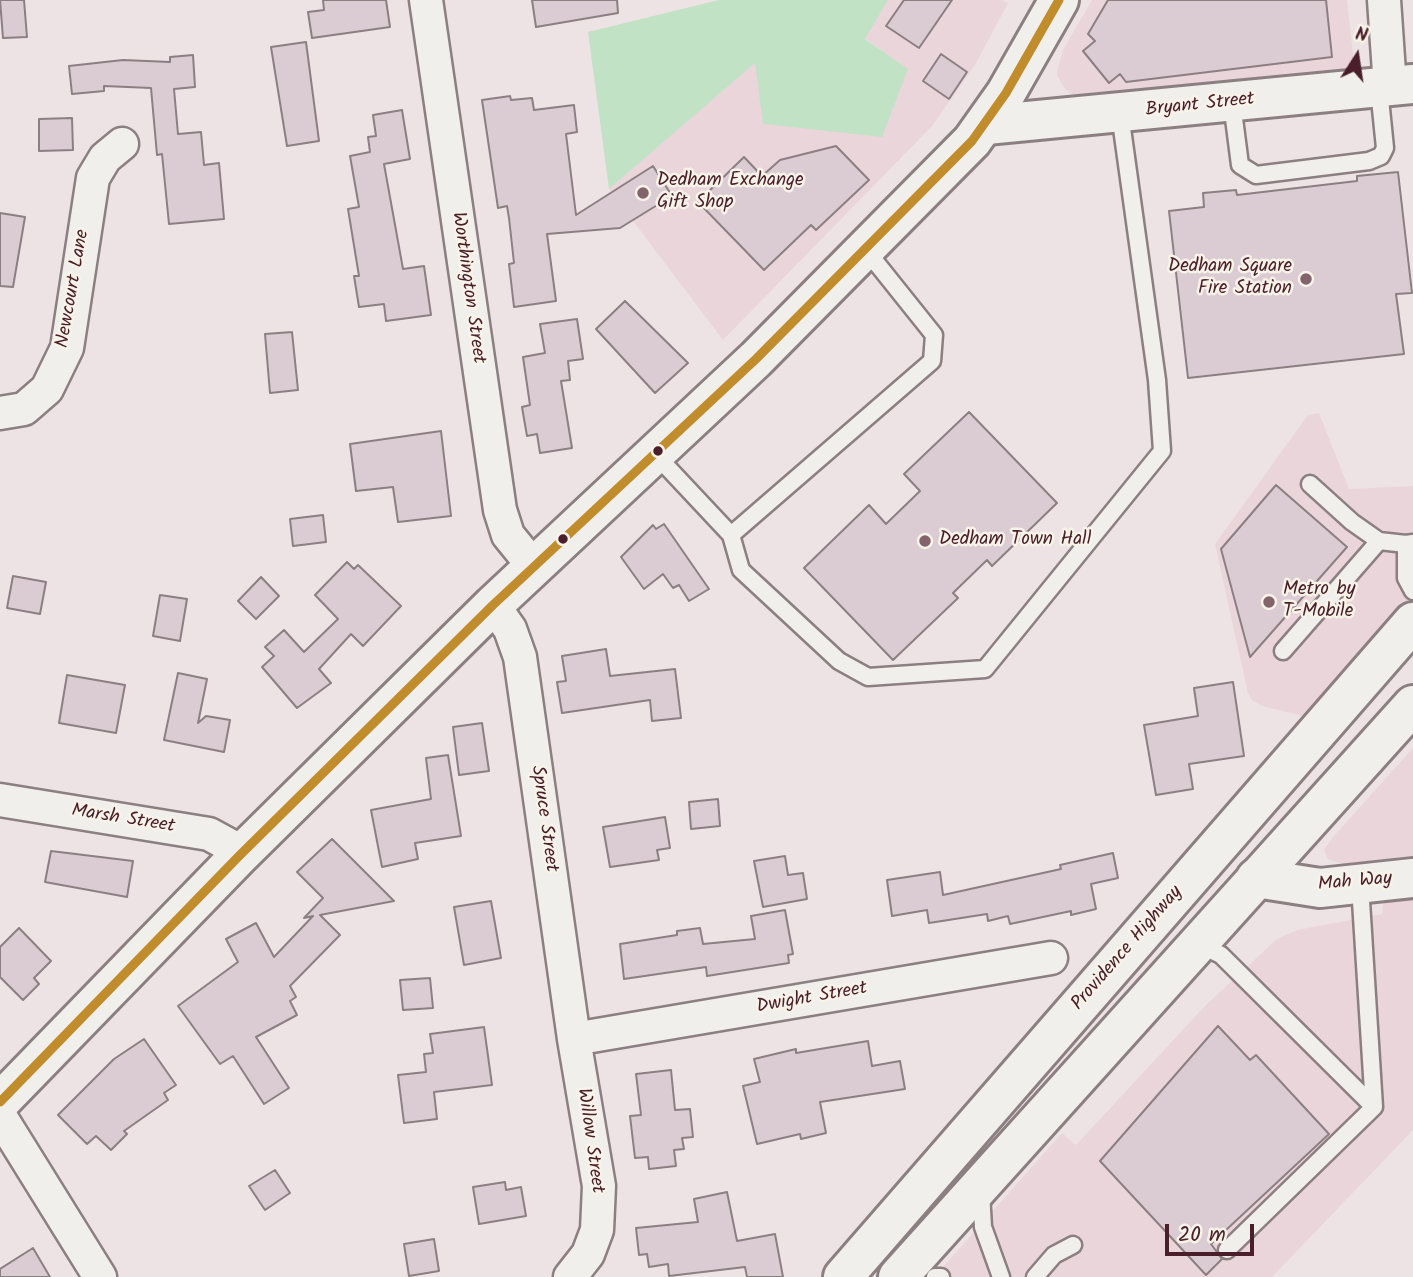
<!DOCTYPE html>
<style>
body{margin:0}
#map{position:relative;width:1413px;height:1277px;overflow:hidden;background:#ede3e4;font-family:Kalam,sans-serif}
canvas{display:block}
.north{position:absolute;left:1322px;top:21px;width:70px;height:70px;-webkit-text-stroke:5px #f7f3e8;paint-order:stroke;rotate:12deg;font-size:19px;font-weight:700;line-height:28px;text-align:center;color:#4a1f2b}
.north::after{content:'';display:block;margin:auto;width:24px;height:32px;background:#4a1f2b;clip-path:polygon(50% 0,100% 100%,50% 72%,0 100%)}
.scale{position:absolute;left:1165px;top:1224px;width:89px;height:32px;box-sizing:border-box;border:4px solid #4a1f2b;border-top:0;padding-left:9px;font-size:21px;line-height:24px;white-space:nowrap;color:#4a1f2b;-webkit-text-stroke:5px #f7f3e8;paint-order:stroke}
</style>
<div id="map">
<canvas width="1413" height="1277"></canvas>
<div class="north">N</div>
<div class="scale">20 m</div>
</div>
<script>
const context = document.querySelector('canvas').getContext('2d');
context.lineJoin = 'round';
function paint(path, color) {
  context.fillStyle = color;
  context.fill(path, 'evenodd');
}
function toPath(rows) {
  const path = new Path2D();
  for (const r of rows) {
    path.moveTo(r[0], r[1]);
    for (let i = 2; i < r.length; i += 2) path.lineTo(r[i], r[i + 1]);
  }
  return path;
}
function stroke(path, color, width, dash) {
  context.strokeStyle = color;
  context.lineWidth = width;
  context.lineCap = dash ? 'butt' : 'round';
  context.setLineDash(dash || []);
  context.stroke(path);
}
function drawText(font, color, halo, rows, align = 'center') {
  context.font = font + ' Kalam,sans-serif';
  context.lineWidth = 5;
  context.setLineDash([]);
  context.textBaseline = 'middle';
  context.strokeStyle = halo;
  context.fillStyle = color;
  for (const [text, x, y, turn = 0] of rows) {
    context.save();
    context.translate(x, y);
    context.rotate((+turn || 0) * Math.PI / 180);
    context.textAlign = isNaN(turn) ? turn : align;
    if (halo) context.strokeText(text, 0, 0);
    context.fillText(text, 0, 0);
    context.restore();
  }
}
paint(toPath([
 [885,0,1002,0,1008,3,975,65,932,126,723,340,609,189,755,62,908,70,862,36],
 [1092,0,1347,0,1355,72,1078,98,1065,89,1057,75,1058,67,1064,48],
 [1319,413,1349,489,1413,486,1413,595,1303,716,1262,706,1252,700,1248,693,1215,544,1308,415],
 [1413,748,1413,858,1348,866,1328,859,1324,850,1333,837],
 [1413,896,1413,1130,1272,1277,934,1277,1062,1133,1076,1145,1205,1006,1277,939,1297,930,1382,914,1384,899]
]), '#ead5da');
paint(toPath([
 [719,0,888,0,865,39,908,69,882,137,763,124,755,63,609,189,588,32]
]), '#c2e2c6');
const building = toPath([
 [0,0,24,0,27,37,3,38,0,0],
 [323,0,386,0,390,27,312,38,308,12,324,10,323,0],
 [532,0,617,0,618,13,536,27,532,0],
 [904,0,952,0,919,48,886,26,904,0],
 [1108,0,1326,0,1332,57,1126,82,1120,74,1109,83,1083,51,1095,41,1088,34,1108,0],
 [306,42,319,141,287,146,271,47,306,42],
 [941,54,967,72,949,99,923,81,941,54],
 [193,55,195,87,174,89,178,134,201,132,204,165,219,163,224,219,169,224,162,154,157,155,151,88,104,86,104,91,72,94,69,66,123,60,170,62,170,57,193,55],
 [510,96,511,100,532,98,534,110,574,105,577,132,566,134,576,215,653,166,672,196,620,228,547,234,556,301,514,307,509,264,514,263,509,218,507,206,498,208,482,100,510,96],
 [402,110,410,159,384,164,403,269,424,266,431,315,386,321,384,304,359,307,354,276,359,276,348,209,359,207,350,156,370,152,368,137,376,136,373,115,402,110],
 [72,118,73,150,39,151,39,119,72,118],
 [836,146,869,180,816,230,811,225,764,270,698,202,744,157,762,176,780,160,836,146],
 [1398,172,1412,293,1396,294,1404,354,1188,378,1169,211,1204,207,1203,193,1236,190,1237,195,1357,181,1357,176,1398,172],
 [0,213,25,217,13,287,0,286,0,213],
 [625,301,688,363,655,393,596,329,625,301],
 [577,319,583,359,568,361,570,380,561,381,572,448,540,453,537,434,527,436,522,407,530,405,523,357,545,353,540,324,577,319],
 [292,332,298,390,270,393,265,334,292,332],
 [969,412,1057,503,992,566,987,560,953,593,958,598,893,660,804,568,869,505,886,524,920,491,904,474,969,412],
 [441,431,451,516,398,522,393,487,356,491,350,444,441,431],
 [1276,485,1347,547,1250,657,1221,549,1276,485],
 [323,515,326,542,293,546,290,519,323,515],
 [664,524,709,589,689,601,679,585,673,588,663,574,644,589,621,557,653,525,656,529,664,524],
 [347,562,354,569,358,565,401,606,363,646,351,634,319,669,331,683,297,708,262,667,274,656,265,647,284,630,304,652,338,619,315,595,347,562],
 [13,576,46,582,40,614,7,608,13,576],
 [261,577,279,596,256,619,238,601,261,577],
 [160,595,187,599,180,641,153,636,160,595],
 [606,649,610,676,675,669,681,718,652,721,650,700,562,713,557,682,566,681,562,656,606,649],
 [178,673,207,679,198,723,206,716,230,720,224,752,164,740,178,673],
 [67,675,125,685,116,733,59,723,67,675],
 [1233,682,1244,756,1189,764,1193,789,1156,795,1144,725,1198,716,1194,688,1233,682],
 [482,723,489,771,459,775,453,727,482,723],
 [448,755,461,836,415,843,418,859,382,867,371,810,431,799,426,758,448,755],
 [718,799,720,826,691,829,689,802,718,799],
 [665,817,670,848,657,850,659,860,610,867,603,827,665,817],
 [332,839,394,901,320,915,340,935,290,986,296,997,290,1001,297,1015,256,1037,289,1088,264,1104,233,1056,220,1064,178,1006,238,962,226,939,256,923,274,957,313,916,304,918,323,898,297,872,332,839],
 [51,851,133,861,127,897,45,882,51,851],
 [1113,853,1118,878,1091,884,1096,909,1071,915,1071,911,1010,924,1008,916,988,921,987,914,929,923,927,910,892,916,887,880,940,872,943,895,1061,869,1060,865,1113,853],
 [785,856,788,875,803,873,807,899,763,907,754,861,785,856],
 [491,901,501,958,464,965,454,907,491,901],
 [785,910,793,954,788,955,789,963,707,976,706,967,624,979,620,944,677,935,677,931,700,928,703,944,755,939,751,916,785,910],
 [19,928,51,961,34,978,39,984,23,1000,0,977,0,947,19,928],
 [430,978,433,1008,403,1010,400,980,430,978],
 [1218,1026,1250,1060,1256,1055,1329,1134,1211,1244,1222,1259,1206,1275,1100,1161,1218,1026],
 [484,1027,492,1085,434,1092,437,1119,404,1123,398,1075,426,1072,424,1054,433,1053,430,1034,484,1027],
 [144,1039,176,1085,164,1093,168,1100,124,1131,127,1134,111,1150,96,1136,87,1144,58,1115,114,1059,144,1039],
 [868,1041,872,1066,900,1061,905,1089,820,1102,826,1133,801,1139,800,1134,757,1144,743,1086,760,1082,754,1059,796,1049,796,1053,868,1041],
 [671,1070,675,1110,690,1109,693,1137,682,1138,684,1149,674,1150,676,1166,649,1169,648,1157,635,1158,630,1116,641,1115,636,1074,671,1070],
 [275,1170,290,1193,265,1210,249,1186,275,1170],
 [505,1182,506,1190,521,1187,526,1216,479,1224,473,1187,505,1182],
 [727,1192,737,1241,775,1234,783,1277,747,1277,745,1267,669,1276,668,1264,649,1267,647,1254,639,1255,636,1228,698,1222,694,1199,727,1192],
 [434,1239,439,1271,409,1276,404,1244,434,1239],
 [33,1248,50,1277,0,1277,0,1269,33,1248]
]);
paint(building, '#dbccd3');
stroke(building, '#8c7f82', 2);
const service = toPath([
 [1232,103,1240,165,1256,175,1369,161,1381,156,1385,148,1379,89],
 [655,454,731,535,741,570,839,661,868,677,985,669,1162,451,1157,380,1120,114],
 [1310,484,1352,522,1379,541,1406,544],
 [731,535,932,361,934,335,866,250],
 [1413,543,1406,544,1406,578,1413,591],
 [1283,651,1379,541],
 [1199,944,1221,955,1374,1107],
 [981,1192,983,1227,1001,1277],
 [1227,1250,1374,1107,1360,885],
 [935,1277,941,1277],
 [1035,1277,1054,1255,1073,1245]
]);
const minor = toPath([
 [426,0,500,510,508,535,534,567],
 [1384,0,1390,87],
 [0,413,24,409,47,389,67,348,93,178,105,158,122,144],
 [493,605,510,629,520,657,574,1039,599,1186,597,1230,588,1254,570,1277],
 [0,800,209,834,231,846,239,856],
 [574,1039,1051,958],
 [0,1116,100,1277]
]);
const tertiary = toPath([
 [986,125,1413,84],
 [1256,878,1320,888,1413,878]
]);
const secondary = toPath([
 [0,1102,239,856,493,605,756,359,972,141,1006,93,1059,0]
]);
const trunk = toPath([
 [843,1277,1413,622],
 [898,1277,1413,705]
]);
stroke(service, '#8c7f82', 21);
stroke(minor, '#8c7f82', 37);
stroke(tertiary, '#8c7f82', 44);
stroke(secondary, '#8c7f82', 44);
stroke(trunk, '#8c7f82', 44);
stroke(service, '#f1efec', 16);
stroke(minor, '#f1efec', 32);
stroke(tertiary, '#f1efec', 38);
stroke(secondary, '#f1efec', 38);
stroke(trunk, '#f1efec', 38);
stroke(toPath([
 [0,1102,239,856,493,605,756,359,972,141,1006,93,1059,0]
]), '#c08c2c', 9);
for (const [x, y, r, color] of [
 [643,193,7,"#83646c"],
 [1306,279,7,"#83646c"],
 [658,451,6,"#4a1f2b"],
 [563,539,6,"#4a1f2b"],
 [925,541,7,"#83646c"],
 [1269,602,7,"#83646c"]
]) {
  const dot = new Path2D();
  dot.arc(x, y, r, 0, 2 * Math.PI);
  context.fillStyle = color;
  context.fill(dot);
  stroke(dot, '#f7f3e8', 2.5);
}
drawText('19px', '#4a1f2b', '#f7f3e8', [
 ["Bryant Street",1200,106,-6],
 ["Worthington Street",467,288,82],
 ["Newcourt Lane",74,289,-80],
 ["Spruce Street",543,819,82],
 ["Marsh Street",123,820,9],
 ["Mah Way",1355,883,-5],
 ["Providence Highway",1128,949,-49],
 ["Dwight Street",812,999,-10],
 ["Willow Street",589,1141,82]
]);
drawText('19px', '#4a1f2b', '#f7f3e8', [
 ["Dedham Exchange",657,182],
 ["Gift Shop",657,204],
 ["Dedham Square",1292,268,"right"],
 ["Fire Station",1292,290,"right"],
 ["Dedham Town Hall",939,541],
 ["Metro by",1283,591],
 ["T-Mobile",1283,613]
], 'left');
</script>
